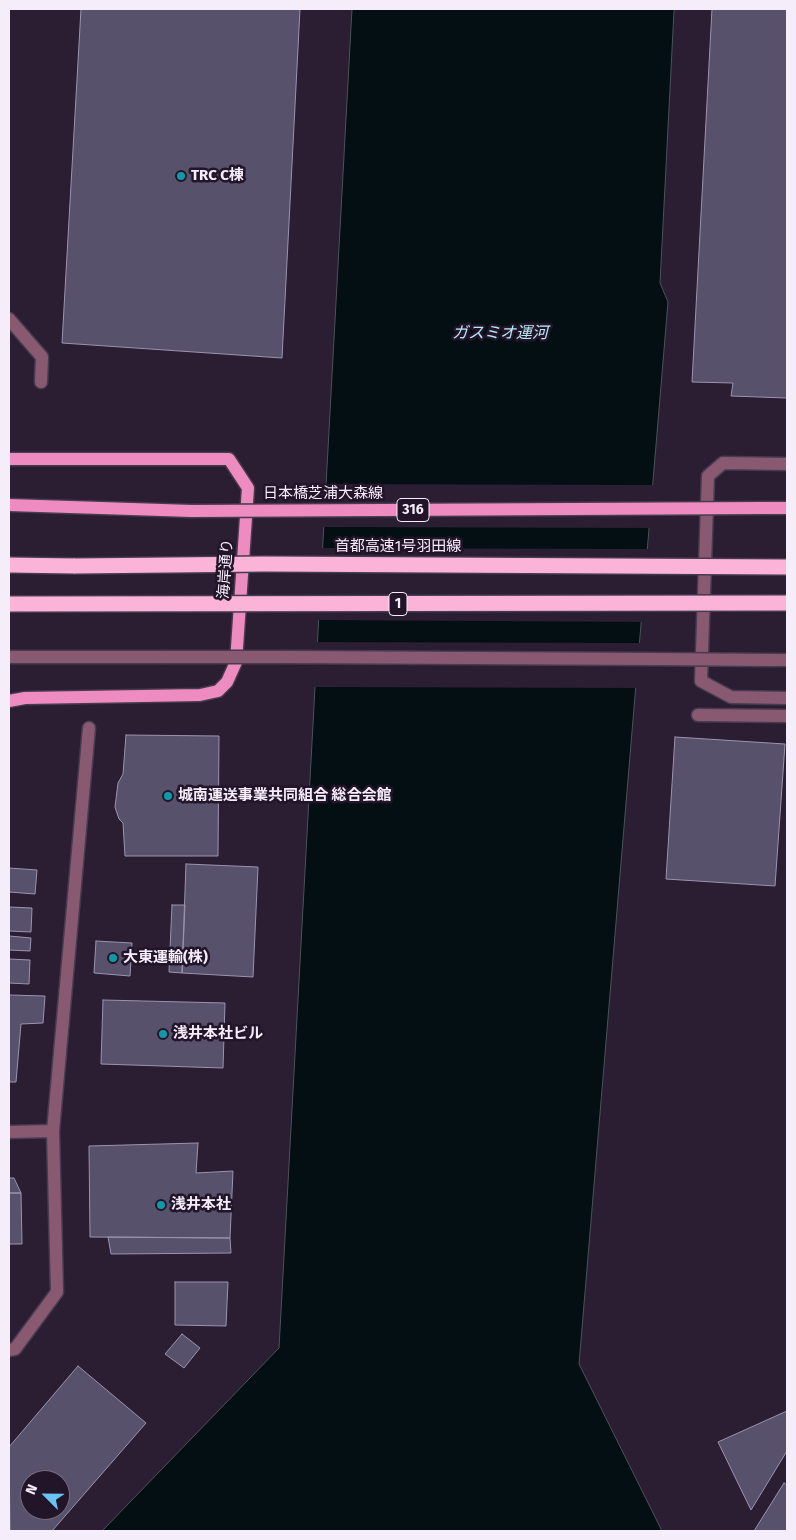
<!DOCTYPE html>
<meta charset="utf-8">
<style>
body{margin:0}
#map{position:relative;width:796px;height:1540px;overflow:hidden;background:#2b1e33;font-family:"Fira Sans",sans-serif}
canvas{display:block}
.frame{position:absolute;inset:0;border:10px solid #f6edfb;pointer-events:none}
.north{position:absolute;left:20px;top:1470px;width:50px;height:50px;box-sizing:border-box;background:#221529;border:1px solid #776b7d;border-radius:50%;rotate:293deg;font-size:14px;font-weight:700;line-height:20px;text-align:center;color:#f6edfb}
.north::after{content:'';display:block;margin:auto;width:18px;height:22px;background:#68c4f0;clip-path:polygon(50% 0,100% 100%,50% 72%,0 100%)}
</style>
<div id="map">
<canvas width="796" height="1540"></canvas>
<div class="frame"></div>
<div class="north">N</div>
</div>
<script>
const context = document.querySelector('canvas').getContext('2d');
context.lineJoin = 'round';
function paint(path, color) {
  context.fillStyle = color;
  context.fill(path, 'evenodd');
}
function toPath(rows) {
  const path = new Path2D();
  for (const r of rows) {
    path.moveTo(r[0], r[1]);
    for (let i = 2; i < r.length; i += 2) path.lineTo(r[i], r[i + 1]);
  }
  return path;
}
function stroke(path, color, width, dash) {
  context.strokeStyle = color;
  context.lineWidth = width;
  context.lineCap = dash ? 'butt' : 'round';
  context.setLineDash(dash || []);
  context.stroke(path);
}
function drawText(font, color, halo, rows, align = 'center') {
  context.font = font + ' "Fira Sans","Noto Sans JP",sans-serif';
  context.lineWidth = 5;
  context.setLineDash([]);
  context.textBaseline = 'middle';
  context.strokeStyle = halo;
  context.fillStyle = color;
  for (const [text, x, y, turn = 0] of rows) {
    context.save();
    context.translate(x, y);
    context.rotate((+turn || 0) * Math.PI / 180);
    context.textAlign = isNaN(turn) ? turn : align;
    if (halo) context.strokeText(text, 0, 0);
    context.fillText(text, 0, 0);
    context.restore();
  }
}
const water = toPath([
 [352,9,676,9,674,11,660,283,668,302,579,1364,662,1531,102,1531,279,1348,352,9]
]);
paint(water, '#030f12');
stroke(water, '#4c5258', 1);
paint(toPath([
 [324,484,655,485,652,528,321,527],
 [320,548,650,549,644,622,316,620],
 [315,642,642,643,638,688,312,687]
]), '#2b1e33');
const building = toPath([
 [81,9,300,9,282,358,62,343,81,9],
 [712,9,787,9,787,398,731,396,733,383,692,382,712,9],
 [126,735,219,736,218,856,125,856,123,823,119,819,115,807,118,783,123,774,126,735],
 [675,737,785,744,775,886,666,879,675,737],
 [186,864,258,867,253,977,182,973,186,864],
 [9,868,37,870,35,894,9,892,9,868],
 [172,905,185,905,182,973,169,972,172,905],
 [9,907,32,908,31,932,9,931,9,907],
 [9,936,31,938,30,951,9,950,9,936],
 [96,941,132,943,130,976,94,973,96,941],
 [9,959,30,960,29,984,9,983,9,959],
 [9,995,45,996,43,1023,21,1024,16,1082,9,1082,9,995],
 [103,1000,225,1003,223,1068,101,1064,103,1000],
 [198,1143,196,1173,233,1171,230,1238,90,1237,89,1146,198,1143],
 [9,1178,14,1178,21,1193,9,1193,9,1178],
 [9,1193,21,1193,22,1244,9,1244,9,1193],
 [108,1237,230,1238,231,1253,111,1254,108,1237],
 [175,1282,228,1282,226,1326,175,1325,175,1282],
 [182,1334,200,1348,184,1368,165,1354,182,1334],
 [78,1366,146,1423,52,1531,10,1531,9,1447,78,1366],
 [30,1480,60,1480,60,1510,30,1510,30,1480],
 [787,1411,787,1451,751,1510,718,1442,787,1411],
 [784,1483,787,1485,787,1531,754,1531,784,1483]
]);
paint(building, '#57516b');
stroke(building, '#9b94b1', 1);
const minor = toPath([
 [9,319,42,357,41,382],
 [787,464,723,463,708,476,701,681,731,697,787,698],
 [9,657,160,657],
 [285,657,652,659],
 [771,660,787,660],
 [698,715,787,716],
 [9,1132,53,1131],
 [9,1350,15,1349,57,1292,53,1131,89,728]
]);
const major = toPath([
 [9,459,229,459,248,488,236,662,227,682,218,691,200,695,25,698,9,701],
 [9,505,192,511],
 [763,508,787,508]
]);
const highway = toPath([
 [9,565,75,566]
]);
stroke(minor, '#473b4f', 15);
stroke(major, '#473b4f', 15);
stroke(highway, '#473b4f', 18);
stroke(minor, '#895972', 12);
stroke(major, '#ee8bc0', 12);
stroke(highway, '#fbb3d7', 15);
const minorBridge = toPath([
 [160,657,285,657],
 [652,659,771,660]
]);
const majorBridge = toPath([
 [192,511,763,508]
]);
const highwayBridge = toPath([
 [75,566,265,564,787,567],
 [9,604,787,603]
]);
stroke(minorBridge, '#473b4f', 15, []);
stroke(majorBridge, '#473b4f', 15, []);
stroke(highwayBridge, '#473b4f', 18, []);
stroke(minorBridge, '#895972', 12);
stroke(majorBridge, '#ee8bc0', 12);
stroke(highwayBridge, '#fbb3d7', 15);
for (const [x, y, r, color] of [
 [181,176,5,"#0f9aa8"],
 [168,796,5,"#0f9aa8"],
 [113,958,5,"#0f9aa8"],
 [163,1034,5,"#0f9aa8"],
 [161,1205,5,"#0f9aa8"]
]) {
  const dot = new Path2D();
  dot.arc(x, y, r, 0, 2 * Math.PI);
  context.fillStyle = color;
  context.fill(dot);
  stroke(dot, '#221529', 2);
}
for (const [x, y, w] of [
 [413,510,32],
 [398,604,18]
]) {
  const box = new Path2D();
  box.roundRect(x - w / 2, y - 11.5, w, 23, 4);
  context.fillStyle = '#221529';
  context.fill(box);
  stroke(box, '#f6edfb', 1);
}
drawText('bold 14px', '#f6edfb', null, [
 ["316",413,510],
 ["1",398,604]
]);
drawText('bold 15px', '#f6edfb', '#221529', [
 ["TRC C棟",191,176],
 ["城南運送事業共同組合 総合会館",178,796],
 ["大東運輸(株)",123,958],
 ["浅井本社ビル",173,1034],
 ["浅井本社",171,1205]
], 'left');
drawText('15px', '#f6edfb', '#221529', [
 ["日本橋芝浦大森線",323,494],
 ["首都高速1号羽田線",398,547],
 ["海岸通り",226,569,-86]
]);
drawText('italic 16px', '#b9e9f5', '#221529', [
 ["ガスミオ運河",500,334]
]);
</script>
